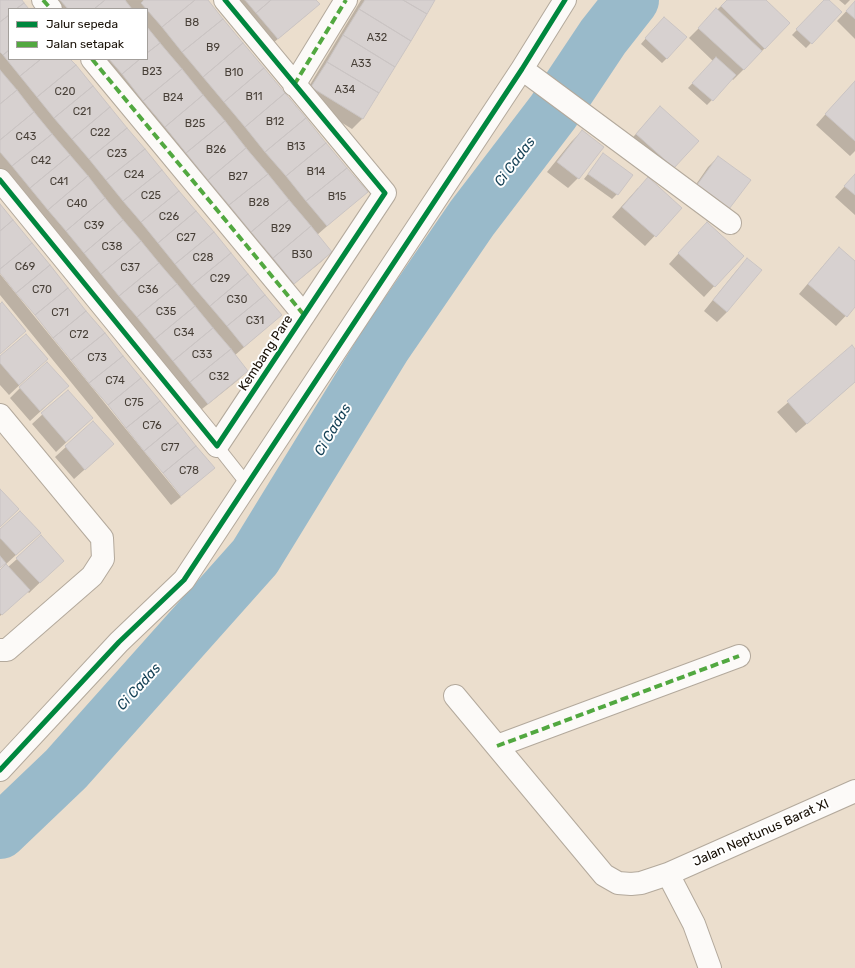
<!DOCTYPE html>
<style>
body{margin:0}
#map{position:relative;width:855px;height:968px;overflow:hidden;background:#ebdecd;font-family:Rubik,sans-serif}
canvas{display:block}
.legend{position:absolute;left:8px;top:8px;width:140px;height:52px;box-sizing:border-box;background:#fff;border:1px solid #a39f9b;margin:0;padding:5px 7px;list-style:none;font-size:12px;color:#181006}
.legend li{display:flex;align-items:center;gap:8px;height:20px}
.legend b{width:20px;border:1px solid #a39f9b}
</style>
<div id="map">
<canvas width="855" height="968"></canvas>
<ul class="legend">
<li><b style="height:5px;background:#00873e"></b>Jalur sepeda</li>
<li><b style="height:5px;background:#52a840"></b>Jalan setapak</li>
</ul>
</div>
<script>
const context = document.querySelector('canvas').getContext('2d');
context.lineJoin = 'round';
function paint(path, color) {
  context.fillStyle = color;
  context.fill(path, 'evenodd');
}
function toPath(rows) {
  const path = new Path2D();
  for (const r of rows) {
    path.moveTo(r[0], r[1]);
    for (let i = 2; i < r.length; i += 2) path.lineTo(r[i], r[i + 1]);
  }
  return path;
}
function stroke(path, color, width, dash) {
  context.strokeStyle = color;
  context.lineWidth = width;
  context.lineCap = dash ? 'butt' : 'round';
  context.setLineDash(dash || []);
  context.stroke(path);
}
function drawText(font, color, halo, rows, align = 'center') {
  context.font = font + ' Rubik,sans-serif';
  context.lineWidth = 4;
  context.setLineDash([]);
  context.textBaseline = 'middle';
  context.strokeStyle = halo;
  context.fillStyle = color;
  for (const [text, x, y, turn = 0] of rows) {
    context.save();
    context.translate(x, y);
    context.rotate((+turn || 0) * Math.PI / 180);
    context.textAlign = isNaN(turn) ? turn : align;
    if (halo) context.strokeText(text, 0, 0);
    context.fillText(text, 0, 0);
    context.restore();
  }
}
paint(toPath([
 [0,0,20,0,28,9,9,9,9,59,69,59,281,315,234,356,247,371,237,381,197,413,0,174],
 [42,0,206,0,366,192,317,235,331,252,321,262,283,293,91,59,147,59,147,9,50,9],
 [227,0,315,0,318,4,308,14,267,48],
 [361,0,434,0,362,119,352,129,302,98],
 [727,0,765,0,765,48,733,80,732,79,707,105,688,88,713,61,689,38],
 [826,0,828,0,841,12,806,48,792,35],
 [839,0,850,0,845,5],
 [855,2,855,39,837,21],
 [659,23,667,58,662,63,641,44],
 [855,81,855,151,850,156,816,125],
 [650,118,697,141,663,178,627,144],
 [582,131,603,147,578,178,568,188,547,172,572,141],
 [603,155,617,194,612,199,584,179],
 [718,157,749,180,688,196,708,167],
 [855,175,855,215,835,197],
 [638,188,681,208,645,246,612,217],
 [0,206,213,468,182,495,0,271],
 [697,233,742,256,704,297,669,264],
 [829,259,855,262,855,306,836,326,799,294],
 [747,260,727,312,717,322,704,311,737,270],
 [0,274,181,497,171,505,0,295],
 [852,347,855,351,855,382,796,433,777,412],
 [0,357,47,359,9,395,0,385],
 [68,386,30,421,10,398,20,388],
 [68,391,92,418,56,452,32,424],
 [93,422,102,454,74,479,55,457],
 [0,530,29,543,5,565,4,563,0,567],
 [17,559,52,571,29,593,27,591,0,616,0,571,8,567]
]), '#0003');
stroke(toPath([
 [0,832,66,769,255,557,385,345,472,218,553,112,603,37,632,0]
]), '#99baca', 54);
const building = toPath([
 [0,0,22,0,24,3,16,9,9,9,9,15,0,22,0,0],
 [60,0,105,0,94,9,68,9,60,0],
 [105,0,125,0,132,9,94,9,105,0],
 [144,0,195,0,162,27,141,3,144,0],
 [195,0,208,0,223,19,182,52,162,27,195,0],
 [245,0,271,0,256,13,245,0],
 [271,0,316,0,320,4,278,39,256,13,271,0],
 [365,0,403,0,427,14,411,41,359,9,365,0],
 [403,0,435,0,427,14,403,0],
 [727,0,766,0,790,23,765,49,721,6,727,0],
 [824,0,829,0,842,12,812,44,796,29,824,0],
 [855,1,855,19,846,11,855,1],
 [24,3,29,9,16,9,24,3],
 [716,8,762,51,744,70,698,28,716,8],
 [359,9,411,41,395,67,343,35,359,9],
 [9,15,9,50,3,55,0,52,0,22,9,15],
 [664,17,687,37,667,59,645,38,664,17],
 [223,19,243,43,203,77,182,52,223,19],
 [147,27,160,43,147,53,147,27],
 [343,35,395,67,379,93,327,62,343,35],
 [160,43,182,69,143,101,122,74,140,59,147,59,147,53,160,43],
 [243,43,264,68,224,102,203,77,243,43],
 [9,50,9,59,41,59,20,76,3,55,9,50],
 [716,57,736,75,713,101,692,83,716,57],
 [41,59,70,59,76,65,37,97,20,76,41,59],
 [109,59,140,59,122,74,109,59],
 [327,62,379,93,363,119,311,87,327,62],
 [76,65,93,86,54,118,37,97,76,65],
 [264,68,285,93,245,127,224,102,264,68],
 [182,69,203,95,165,127,143,101,182,69],
 [0,70,17,90,0,104,0,70],
 [855,81,855,141,825,114,855,81],
 [93,86,110,107,72,139,54,118,93,86],
 [17,90,34,112,0,140,0,104,17,90],
 [285,93,306,118,265,152,245,127,285,93],
 [203,95,225,121,186,153,165,127,203,95],
 [660,106,699,141,674,168,636,134,660,106],
 [110,107,127,128,89,159,72,139,110,107],
 [34,112,52,134,12,166,0,152,0,140,34,112],
 [306,118,326,143,286,176,265,152,306,118],
 [225,121,246,148,208,180,186,153,225,121],
 [127,128,145,149,106,180,89,159,127,128],
 [582,130,604,147,579,179,557,162,582,130],
 [52,134,70,155,30,188,12,166,52,134],
 [326,143,347,168,306,201,286,176,326,143],
 [246,148,268,174,229,205,208,180,246,148],
 [145,149,162,170,123,201,106,180,145,149],
 [603,153,633,175,618,195,588,174,603,153],
 [70,155,88,176,48,210,30,188,70,155],
 [718,156,751,180,729,209,697,185,718,156],
 [347,168,368,192,327,226,306,201,347,168],
 [162,170,179,191,141,222,123,201,162,170],
 [268,174,289,200,251,232,229,205,268,174],
 [855,174,855,195,844,186,855,174],
 [88,176,105,198,66,231,48,210,88,176],
 [648,177,682,208,656,237,622,207,648,177],
 [179,191,196,211,158,243,141,222,179,191],
 [105,198,123,220,84,253,66,231,105,198],
 [289,200,311,226,273,258,251,232,289,200],
 [0,204,13,220,0,231,0,204],
 [196,211,214,232,175,264,158,243,196,211],
 [13,220,32,243,0,269,0,231,13,220],
 [123,220,141,241,101,274,84,253,123,220],
 [707,222,744,256,715,287,678,253,707,222],
 [311,226,332,252,294,284,273,258,311,226],
 [214,232,231,253,192,285,175,264,214,232],
 [141,241,159,263,119,296,101,274,141,241],
 [32,243,50,265,16,293,0,273,0,269,32,243],
 [839,247,855,261,855,307,847,317,808,284,839,247],
 [231,253,248,274,210,306,192,285,231,253],
 [747,258,762,270,727,312,713,300,747,258],
 [159,263,177,284,137,317,119,296,159,263],
 [50,265,68,288,35,315,16,293,50,265],
 [248,274,265,295,227,326,210,306,248,274],
 [177,284,195,306,155,339,137,317,177,284],
 [68,288,86,311,53,338,35,315,68,288],
 [265,295,282,315,244,347,227,326,265,295],
 [2,302,26,331,0,354,0,304,2,302],
 [195,306,213,328,173,361,155,339,195,306],
 [86,311,105,333,71,360,53,338,86,311],
 [213,328,231,349,190,382,173,361,213,328],
 [105,333,123,356,89,383,71,360,105,333],
 [26,334,48,359,19,385,0,363,0,356,26,334],
 [852,345,855,349,855,382,807,424,787,401,852,345],
 [231,349,248,371,208,404,190,382,231,349],
 [123,356,141,378,108,405,89,383,123,356],
 [47,362,69,386,40,411,19,387,47,362],
 [141,378,160,401,126,428,108,405,141,378],
 [68,390,93,418,66,442,41,413,68,390],
 [160,401,178,423,144,451,126,428,160,401],
 [93,421,114,444,85,470,65,446,93,421],
 [178,423,196,446,163,473,144,451,178,423],
 [196,446,215,468,181,496,163,473,196,446],
 [0,489,19,509,0,527,0,489],
 [20,511,41,533,16,555,0,538,0,529,20,511],
 [41,535,64,561,40,583,16,558,41,535],
 [0,556,6,563,0,568,0,556],
 [6,564,30,590,2,615,0,613,0,570,6,564]
]);
paint(building, '#d7d1d0');
stroke(building, '#cac4c3', 1);
const lane = toPath([
 [217,446,247,484]
]);
const street = toPath([
 [43,0,51,9],
 [92,59,304,315],
 [522,69,730,223],
 [294,85,346,0],
 [0,180,217,446,385,193,225,0],
 [0,415,102,538,103,559,92,576,7,650,0,650],
 [455,696,604,875,618,883,631,884,641,883,668,874,694,924,710,968],
 [497,746,739,656],
 [0,770,119,642,184,580,522,69,565,0],
 [668,874,855,791]
]);
stroke(lane, '#b3a99c', 14);
stroke(street, '#b3a99c', 24);
stroke(lane, '#fcfaf8', 12);
stroke(street, '#fcfaf8', 22);
stroke(toPath([
 [43,0,51,9],
 [92,59,304,315],
 [294,85,346,0],
 [497,746,739,656]
]), '#52a840', 4, [8, 4]);
stroke(toPath([
 [0,180,217,446,385,193,225,0],
 [0,770,119,642,184,580,522,69,565,0]
]), '#00873e', 5);
drawText('11px', '#484038', null, [
 ["B8",192,23],
 ["A32",377,38],
 ["B9",213,48],
 ["A33",361,64],
 ["B23",152,72],
 ["B10",234,73],
 ["A34",345,90],
 ["C20",65,92],
 ["B11",254,97],
 ["B24",173,98],
 ["C21",82,112],
 ["B12",275,122],
 ["B25",195,124],
 ["C22",100,133],
 ["C43",26,137],
 ["B13",296,147],
 ["B26",216,150],
 ["C23",117,154],
 ["C42",41,161],
 ["B14",316,172],
 ["C24",134,175],
 ["B27",238,177],
 ["C41",59,182],
 ["C25",151,196],
 ["B15",337,197],
 ["B28",259,203],
 ["C40",77,204],
 ["C26",169,217],
 ["C39",94,226],
 ["B29",281,229],
 ["C27",186,238],
 ["C38",112,247],
 ["B30",302,255],
 ["C28",203,258],
 ["C69",25,267],
 ["C37",130,268],
 ["C29",220,279],
 ["C70",42,290],
 ["C36",148,290],
 ["C30",237,300],
 ["C35",166,312],
 ["C71",60,313],
 ["C31",255,321],
 ["C34",184,333],
 ["C72",79,335],
 ["C33",202,355],
 ["C73",97,358],
 ["C32",219,377],
 ["C74",115,381],
 ["C75",134,403],
 ["C76",152,426],
 ["C77",170,448],
 ["C78",189,471]
]);
drawText('13px', '#181006', '#fff', [
 ["Kembang Pare",266,353,-57],
 ["Jalan Neptunus Barat XI",761,833,-24]
]);
drawText('italic 14px', '#164257', '#fff', [
 ["Ci Cadas",515,162,-53],
 ["Ci Cadas",333,430,-59],
 ["Ci Cadas",139,687,-48]
]);
</script>
